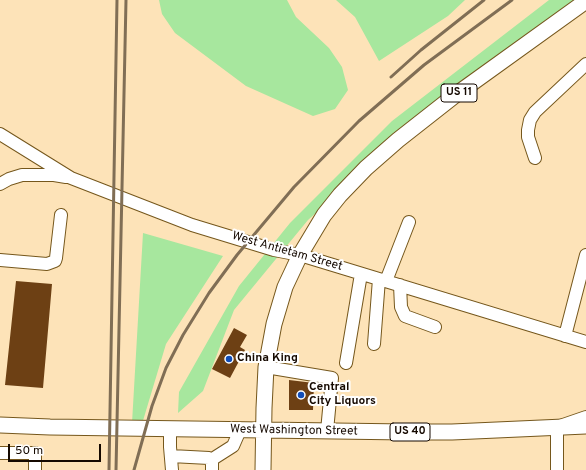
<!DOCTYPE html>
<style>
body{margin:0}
#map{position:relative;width:586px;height:470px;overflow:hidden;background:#fde3b8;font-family:Overpass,sans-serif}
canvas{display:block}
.scale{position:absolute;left:8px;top:444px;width:93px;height:18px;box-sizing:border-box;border:2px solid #150900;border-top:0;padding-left:5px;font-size:12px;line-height:14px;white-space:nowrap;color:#150900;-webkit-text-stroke:3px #fff;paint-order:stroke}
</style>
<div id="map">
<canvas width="586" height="470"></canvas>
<div class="scale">50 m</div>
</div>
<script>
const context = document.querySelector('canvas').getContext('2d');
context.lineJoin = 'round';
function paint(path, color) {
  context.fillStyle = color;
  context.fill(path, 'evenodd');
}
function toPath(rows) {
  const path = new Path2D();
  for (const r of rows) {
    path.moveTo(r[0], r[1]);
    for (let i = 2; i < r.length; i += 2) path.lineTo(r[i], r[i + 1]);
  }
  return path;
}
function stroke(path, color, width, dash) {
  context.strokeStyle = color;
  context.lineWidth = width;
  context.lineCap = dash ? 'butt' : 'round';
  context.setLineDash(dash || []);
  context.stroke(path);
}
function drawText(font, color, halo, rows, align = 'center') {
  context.font = font + ' Overpass,sans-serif';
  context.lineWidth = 4;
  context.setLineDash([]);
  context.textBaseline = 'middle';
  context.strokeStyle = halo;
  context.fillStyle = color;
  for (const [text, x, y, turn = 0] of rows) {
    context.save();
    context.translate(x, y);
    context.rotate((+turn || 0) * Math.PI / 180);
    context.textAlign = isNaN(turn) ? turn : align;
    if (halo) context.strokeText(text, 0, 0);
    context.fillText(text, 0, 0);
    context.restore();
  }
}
paint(toPath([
 [159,0,287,0,296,17,329,48,342,67,348,90,335,109,313,116,246,86,175,33,162,14],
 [336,0,465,0,448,16,379,61,355,17],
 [549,0,574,0,439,103,308,220,234,310,203,391,178,413,179,392,239,286,290,223,392,121],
 [143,233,223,256,166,344,142,424,132,423]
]), '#a7e79e');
paint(toPath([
 [16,281,52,284,43,388,5,385],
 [234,328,247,335,240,347,245,350,230,378,212,369],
 [289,380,314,383,313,410,289,410]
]), '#6d4014');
const minor = toPath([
 [0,134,71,178,192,225,274,250,300,255,586,342],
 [535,158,528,137,528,130,530,120,535,112,586,64],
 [0,184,9,179,22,175,54,175,66,177],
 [0,260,47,264,55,261,56,258,61,215],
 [386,281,409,222],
 [400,285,401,307,405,316,435,327],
 [565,336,586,255],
 [374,344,379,279],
 [346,363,361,274],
 [266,367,332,378,327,431],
 [170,429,170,447,172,470],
 [0,453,35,453,35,470],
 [171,456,209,458,212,462,212,470],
 [211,460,233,446,240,430],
 [557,470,557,427,586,417]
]);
const major = toPath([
 [0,425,50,427,406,432,452,432,586,426],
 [263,470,264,408,266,367,274,324,285,287,300,255,324,215,340,195,366,168,398,140,454,96,586,1]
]);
stroke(minor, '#75571c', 14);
stroke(major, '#75571c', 17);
stroke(minor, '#fff', 12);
stroke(major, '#fff', 15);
stroke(toPath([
 [391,77,421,50,484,0],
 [109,470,117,0],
 [116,470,126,0],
 [134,470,152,406,166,368,183,335,209,293,237,255,294,187,359,121,424,65,512,0]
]), '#806e55', 3);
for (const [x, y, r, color] of [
 [229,359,4,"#114db8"],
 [301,395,4,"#114db8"]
]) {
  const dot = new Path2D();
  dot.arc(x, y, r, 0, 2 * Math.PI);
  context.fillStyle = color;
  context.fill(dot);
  stroke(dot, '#fff', 1.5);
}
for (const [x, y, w] of [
 [459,93,36],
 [410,432,40]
]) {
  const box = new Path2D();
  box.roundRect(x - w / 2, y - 9, w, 18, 3);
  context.fillStyle = '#fff';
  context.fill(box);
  stroke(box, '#150900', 1);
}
drawText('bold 11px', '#150900', null, [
 ["US 11",459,93],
 ["US 40",410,432]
]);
drawText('12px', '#150900', '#fff', [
 ["West Antietam Street",287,252,16],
 ["West Washington Street",294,431,1]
]);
drawText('bold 12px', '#150900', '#fff', [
 ["China King",237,359],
 ["Central",309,388],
 ["City Liquors",309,402]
], 'left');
</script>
